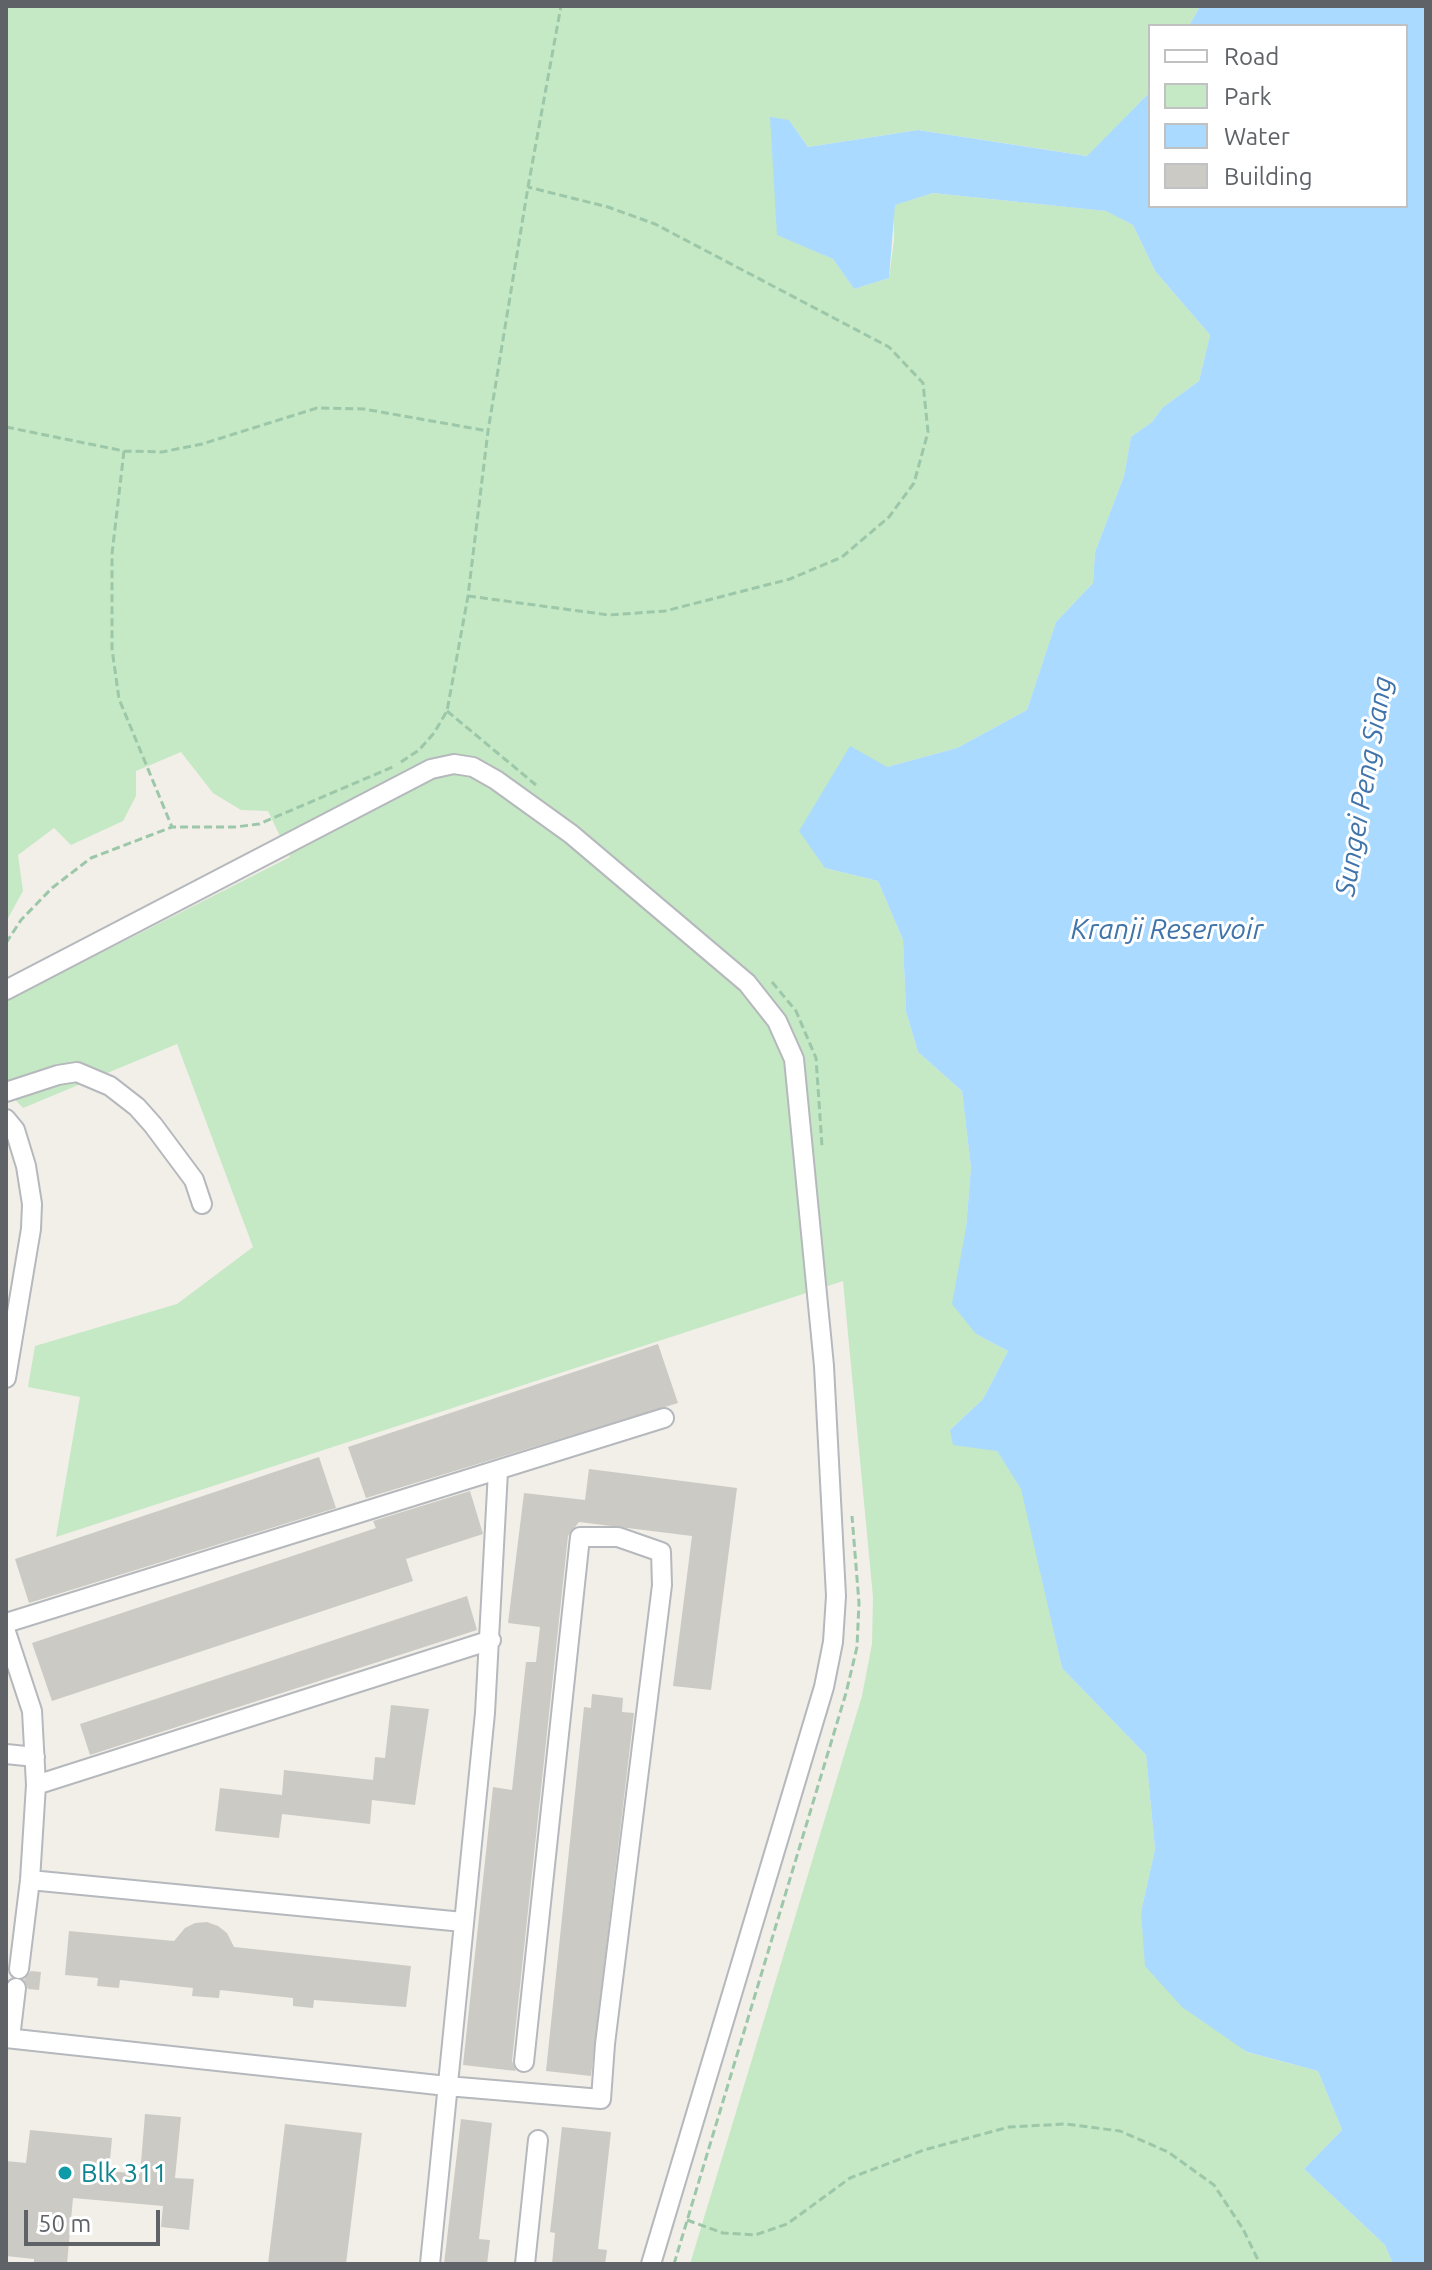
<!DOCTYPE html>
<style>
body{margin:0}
#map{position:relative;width:1432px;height:2270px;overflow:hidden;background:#f1efe8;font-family:Ubuntu,sans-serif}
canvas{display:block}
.frame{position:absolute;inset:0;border:8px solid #5f6368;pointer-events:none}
.legend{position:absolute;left:1148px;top:24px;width:260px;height:184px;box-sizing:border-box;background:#fff;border:2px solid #bfc1c3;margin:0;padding:10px 14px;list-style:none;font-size:24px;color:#5f6368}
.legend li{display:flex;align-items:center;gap:16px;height:40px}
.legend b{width:40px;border:2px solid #bfc1c3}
.scale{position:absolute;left:24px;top:2210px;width:136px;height:36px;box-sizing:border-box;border:4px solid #5f6368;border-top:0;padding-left:10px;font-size:24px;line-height:28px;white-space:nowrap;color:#5f6368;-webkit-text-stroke:6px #fff;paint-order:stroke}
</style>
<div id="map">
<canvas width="1432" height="2270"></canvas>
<div class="frame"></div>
<ul class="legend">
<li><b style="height:10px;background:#fff"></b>Road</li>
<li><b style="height:22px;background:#c5e8c5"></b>Park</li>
<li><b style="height:22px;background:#aadaff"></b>Water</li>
<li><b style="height:22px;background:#cccac5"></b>Building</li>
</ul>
<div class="scale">50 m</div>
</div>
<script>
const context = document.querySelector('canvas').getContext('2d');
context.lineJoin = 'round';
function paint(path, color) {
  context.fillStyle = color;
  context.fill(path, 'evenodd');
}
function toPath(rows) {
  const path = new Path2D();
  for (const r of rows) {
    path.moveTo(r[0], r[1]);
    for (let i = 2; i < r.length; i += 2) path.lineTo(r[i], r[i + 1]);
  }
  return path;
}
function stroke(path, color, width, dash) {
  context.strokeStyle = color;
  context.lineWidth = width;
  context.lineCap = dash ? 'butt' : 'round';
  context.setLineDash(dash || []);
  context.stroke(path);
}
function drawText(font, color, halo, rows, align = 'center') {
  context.font = font + ' Ubuntu,sans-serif';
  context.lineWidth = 6;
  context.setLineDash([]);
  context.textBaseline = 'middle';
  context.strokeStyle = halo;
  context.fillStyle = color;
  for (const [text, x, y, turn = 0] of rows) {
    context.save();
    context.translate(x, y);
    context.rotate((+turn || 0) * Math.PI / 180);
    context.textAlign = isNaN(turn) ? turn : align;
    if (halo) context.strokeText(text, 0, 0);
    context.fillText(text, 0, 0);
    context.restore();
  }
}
paint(toPath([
 [6,6,1200,6,1189,26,1150,26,1150,92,1088,156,918,130,808,147,789,120,777,234,833,259,854,289,889,278,894,240,894,205,933,193,1107,211,1133,225,1155,271,1210,335,1199,381,1162,408,1152,422,1131,437,1124,476,1095,552,1093,583,1056,622,1027,710,957,748,887,767,825,868,878,881,903,940,906,1012,918,1052,962,1091,971,1168,966,1228,976,1334,1008,1351,983,1399,950,1430,997,1451,1022,1489,1062,1668,1146,1755,1155,1849,1141,1912,1246,2052,1318,2071,1342,2130,1304,2169,1385,2245,1393,2264,690,2264,862,1696,872,1644,873,1597,843,1281,56,1537,80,1397,28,1387,35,1346,177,1304,253,1247,177,1044,23,1108,6,1090,6,1001,290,857,268,811,241,810,213,793,181,752,136,771,136,796,123,821,71,845,54,828,18,855,23,891,6,922]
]), '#c5e8c5');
paint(toPath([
 [1200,6,1426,6,1426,2264,1393,2264,1385,2245,1304,2169,1342,2130,1318,2071,1247,2052,1182,2007,1145,1966,1141,1912,1155,1849,1146,1755,1062,1668,1021,1489,997,1451,953,1445,950,1430,983,1399,1008,1351,976,1334,952,1304,966,1228,971,1168,962,1091,918,1052,906,1012,903,940,878,881,825,868,799,831,850,746,887,767,957,748,1027,710,1056,622,1093,583,1095,552,1124,476,1131,437,1152,422,1162,408,1199,381,1210,335,1155,271,1133,225,1106,211,933,193,895,205,889,278,854,289,833,259,777,235,770,117,789,120,808,147,918,130,1087,156,1150,92,1150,206,1406,206,1406,26,1189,26]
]), '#aadaff');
paint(toPath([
 [658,1344,678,1403,366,1498,348,1447],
 [319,1457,336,1508,29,1603,15,1559],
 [589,1469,737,1488,711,1690,673,1686,692,1536,579,1522,568,1536,512,2061,516,2071,463,2065,493,1787,512,1790,526,1662,536,1662,540,1627,508,1623,524,1493,585,1500],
 [470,1491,483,1534,406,1559,413,1581,52,1701,32,1643,376,1528,373,1521],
 [467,1596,477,1630,90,1755,80,1724],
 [592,1694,623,1698,622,1712,634,1713,591,2076,546,2071,584,1707,591,1708],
 [391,1705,429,1709,415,1805,372,1800,370,1824,282,1814,279,1838,215,1831,220,1788,282,1795,284,1770,373,1780,375,1757,385,1758],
 [207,1922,218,1926,227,1933,234,1947,411,1966,406,2007,314,2000,313,2008,293,2006,293,1998,220,1990,219,1998,192,1996,193,1988,120,1980,119,1988,97,1986,98,1978,65,1975,69,1931,174,1941,185,1928,195,1923],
 [31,1971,41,1972,39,1990,28,1989,24,1980],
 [145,2114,181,2117,175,2178,194,2179,189,2230,161,2227,163,2206,73,2198,67,2264,34,2264,34,2259,6,2256,6,2161,26,2163,30,2130,112,2138,109,2171,140,2174],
 [461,2119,492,2123,479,2239,490,2240,487,2264,444,2264],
 [285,2124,362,2133,346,2264,268,2264],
 [562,2127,611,2132,598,2249,607,2250,605,2264,552,2264,555,2233,550,2232]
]), '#cccac5');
const minor = toPath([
 [6,990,431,769,454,764,473,767,496,780,571,834,747,983,777,1021,794,1059,824,1366,836,1596,833,1642,824,1687,651,2264],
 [6,1092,58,1075,77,1072,110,1086,137,1107,153,1125,194,1180,202,1204],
 [6,1119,15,1130,26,1166,32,1204,31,1229,6,1378],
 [6,1623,664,1418],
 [6,1632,32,1711,36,1785,30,1880,19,1969],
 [6,1754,35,1757],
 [36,1785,491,1640],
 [30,1880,463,1922],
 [6,2038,447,2086,601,2099,605,2044,662,1585,661,1552,618,1537,580,1537,524,2062],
 [10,2038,16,1988],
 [430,2264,485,1713,498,1471],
 [525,2264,538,2140]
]);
stroke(minor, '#b5b8bc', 22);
stroke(toPath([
 [6,427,124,451,162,452,202,444,317,408,364,409,488,431],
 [124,451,112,554,112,649,119,699,172,827],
 [468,596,609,615,665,611,790,579,842,557,889,517,914,483,928,432,923,383,889,347,655,224,608,207,528,187],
 [447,711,536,785],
 [401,762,419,750,434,733,447,711,468,596,488,431,528,187,561,6],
 [6,943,21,920,52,888,91,858,172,827,235,827,259,824,395,766],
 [772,982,796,1011,816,1058,822,1146],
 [687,2220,723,2233,755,2235,787,2224,850,2178,924,2150,1009,2127,1065,2124,1120,2131,1168,2152,1214,2185,1243,2229,1260,2264],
 [674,2264,846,1693,857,1647,859,1603,852,1516]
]), '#9cc7a9', 3, [8, 4]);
stroke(minor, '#fff', 18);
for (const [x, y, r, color] of [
 [65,2173,8,"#0f9aa8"]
]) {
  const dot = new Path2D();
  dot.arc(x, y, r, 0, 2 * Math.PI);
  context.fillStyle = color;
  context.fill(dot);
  stroke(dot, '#fff', 3);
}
drawText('26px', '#0d838f', '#fff', [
 ["Blk 311",81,2173]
], 'left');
drawText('italic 28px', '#4174aa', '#fff', [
 ["Sungei Peng Siang",1364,786,-80],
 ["Kranji Reservoir",1167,930]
]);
</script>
